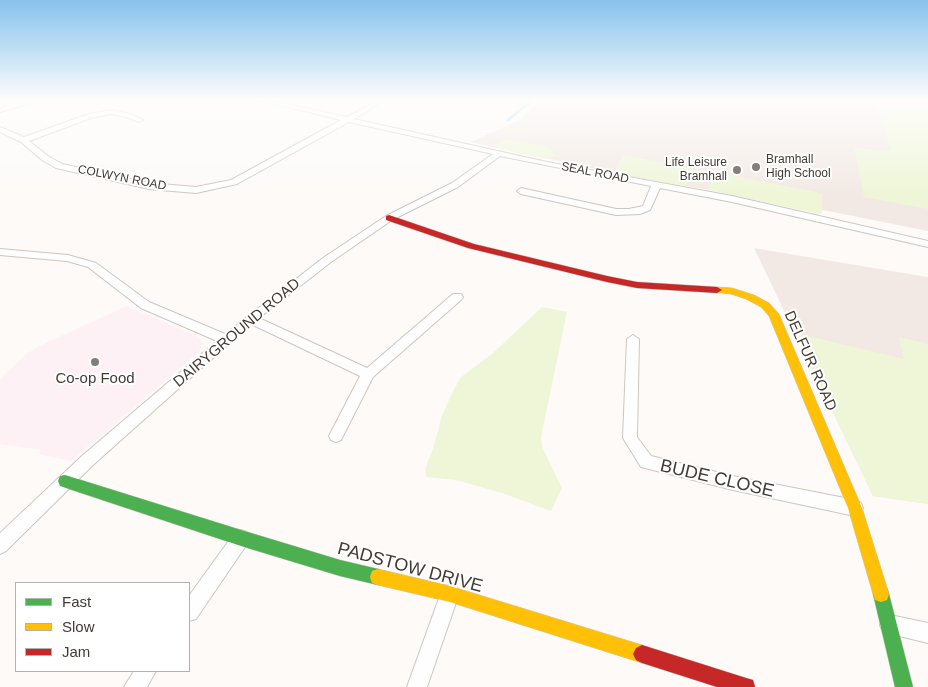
<!DOCTYPE html>
<style>
body{margin:0}
#map{position:relative;width:928px;height:687px;overflow:hidden;background:#fdfaf8;font-family:Arial,sans-serif}
canvas{display:block}
.legend{position:absolute;left:15px;top:582px;width:175px;height:90px;box-sizing:border-box;background:#fff;border:1px solid #b4b0ae;margin:0;padding:6px 9px;list-style:none;font-size:15px;color:#443a34}
.legend li{display:flex;align-items:center;gap:10px;height:25px}
.legend b{width:25px;border:1px solid #b4b0ae}
</style>
<div id="map">
<canvas width="928" height="687"></canvas>
<ul class="legend">
<li><b style="height:6px;background:#4caf50"></b>Fast</li>
<li><b style="height:6px;background:#ffc107"></b>Slow</li>
<li><b style="height:6px;background:#c62828"></b>Jam</li>
</ul>
</div>
<script>
const context = document.querySelector('canvas').getContext('2d');
context.lineJoin = 'round';
function paint(path, color) {
  context.fillStyle = color;
  context.fill(path, 'evenodd');
}
function toPath(rows) {
  const path = new Path2D();
  for (const r of rows) {
    path.moveTo(r[0], r[1]);
    for (let i = 2; i < r.length; i += 2) path.lineTo(r[i], r[i + 1]);
  }
  return path;
}
function stroke(path, color, width, dash) {
  context.strokeStyle = color;
  context.lineWidth = width;
  context.lineCap = dash ? 'butt' : 'round';
  context.setLineDash(dash || []);
  context.stroke(path);
}
function drawText(font, color, halo, rows, align = 'center') {
  context.font = font + ' Arial,sans-serif';
  context.lineWidth = 4;
  context.setLineDash([]);
  context.textBaseline = 'middle';
  context.strokeStyle = halo;
  context.fillStyle = color;
  for (const [text, x, y, turn = 0] of rows) {
    context.save();
    context.translate(x, y);
    context.rotate((+turn || 0) * Math.PI / 180);
    context.textAlign = isNaN(turn) ? turn : align;
    if (halo) context.strokeText(text, 0, 0);
    context.fillText(text, 0, 0);
    context.restore();
  }
}
paint(toPath([
 [127,306,197,336,202,342,200,351,71,461,39,454,41,450,0,444,0,379,24,356,37,347]
]), '#fef1f5');
paint(toPath([
 [541,100,785,100,836,105,835,100,928,100,928,231,823,210,820,214,727,193,639,178,470,142,518,121],
 [754,248,928,277,928,504,873,496]
]), '#f2e9e4');
paint(toPath([
 [875,100,928,100,928,209,864,197,854,147,883,152,891,150],
 [504,140,516,141,547,146,557,156,546,159,499,149,496,144],
 [623,155,705,171,702,183,688,180,686,186,614,173],
 [712,172,817,192,822,194,822,212,820,214,709,190],
 [542,307,567,312,541,437,542,447,562,488,551,511,502,493,456,480,426,477,425,469,433,449,442,416,452,393,461,377,492,354],
 [795,333,904,359,899,337,928,344,928,504,873,496]
]), '#eef6d7');
paint(toPath([
 [761,100,835,100,837,106,779,102]
]), '#d1dcaf');
stroke(toPath([
 [508,120,532,100]
]), '#94d8f3', 3);
const street = toPath([
 [33,100,42,100,0,112,0,108,33,100],
 [259,100,269,100,347,117,379,100,386,100,354,119,547,162,732,196,928,241,928,247,732,202,660,188,650,210,640,214,616,215,521,194,517,191,521,188,616,209,629,209,643,206,651,186,500,156,458,187,392,220,331,262,259,318,367,368,453,294,461,294,463,297,461,300,373,377,341,440,336,442,331,440,329,436,360,376,251,324,93,465,6,551,0,554,0,533,83,455,217,341,141,308,88,267,67,261,0,255,0,249,68,255,96,263,149,302,225,334,323,258,386,216,452,183,493,154,349,122,237,184,196,193,149,189,56,168,42,160,21,142,0,132,0,127,24,137,89,114,111,110,130,114,143,120,139,122,126,117,111,114,91,118,29,141,48,156,62,164,149,183,196,187,231,180,341,120,259,100],
 [633,335,639,339,637,437,651,456,733,476,855,500,861,503,863,508,861,513,855,516,733,490,641,467,623,438,627,339,633,335],
 [241,530,247,532,250,538,247,544,196,619,189,621,189,596,235,532,241,530],
 [450,585,457,587,459,594,427,687,407,687,443,587,450,585],
 [890,615,928,623,928,643,883,632,880,625,883,618,890,615],
 [134,671,156,671,147,687,124,687,134,671]
]);
const fast = toPath([
 [65,475,241,530,340,560,378,569,384,571,386,577,384,583,378,585,340,576,241,546,60,486,58,481,60,476,65,475],
 [881,586,887,588,889,594,913,687,895,687,873,594,875,588,881,586]
]);
const slow = toPath([
 [717,287,732,288,754,295,769,303,779,314,862,508,889,594,887,600,881,602,875,600,873,594,848,508,769,316,761,307,746,299,731,294,713,292,712,290,717,287],
 [378,569,450,586,642,645,648,648,651,654,648,660,642,663,450,602,378,585,372,583,370,577,372,571,378,569]
]);
const jam = toPath([
 [389,215,474,244,607,276,637,282,717,287,722,290,717,293,637,288,607,282,468,248,386,220,386,216,389,215],
 [642,645,746,678,753,680,755,687,717,687,642,663,636,660,633,654,636,648,642,645]
]);
stroke(street, '#ccc6c2', 2);
stroke(fast, '#ccc6c2', 1);
stroke(slow, '#ccc6c2', 1);
stroke(jam, '#ccc6c2', 1);
paint(street, '#fffefe');
paint(fast, '#4caf50');
paint(slow, '#ffc107');
paint(jam, '#c62828');
const sky = context.createLinearGradient(0, 0, 0, 196);
sky.addColorStop(0, '#86c2ec');
sky.addColorStop(0.51, '#fefdfc');
sky.addColorStop(1, '#fefdfc00');
context.fillStyle = sky;
context.fillRect(0, 0, 928, 196);
for (const [x, y, r, color] of [
 [756,167,5,"#857d79"],
 [737,170,5,"#857d79"],
 [95,362,5,"#857d79"]
]) {
  const dot = new Path2D();
  dot.arc(x, y, r, 0, 2 * Math.PI);
  context.fillStyle = color;
  context.fill(dot);
  stroke(dot, '#fff', 2);
}
drawText('12px', '#443a34', '#fff', [
 ["Bramhall",766,160],
 ["High School",766,174],
 ["Life Leisure",727,163,"right"],
 ["Bramhall",727,177,"right"]
], 'left');
drawText('12px', '#443a34', '#fff', [
 ["SEAL ROAD",595,173,11],
 ["COLWYN ROAD",122,178,11]
]);
drawText('15px', '#443a34', '#fff', [
 ["DAIRYGROUND ROAD",237,333,-40],
 ["DELFUR ROAD",810,361,66]
]);
drawText('15px', '#443a34', '#fff', [
 ["Co-op Food",95,379]
]);
drawText('18px', '#443a34', '#fff', [
 ["BUDE CLOSE",717,479,13],
 ["PADSTOW DRIVE",410,568,15]
]);
</script>
